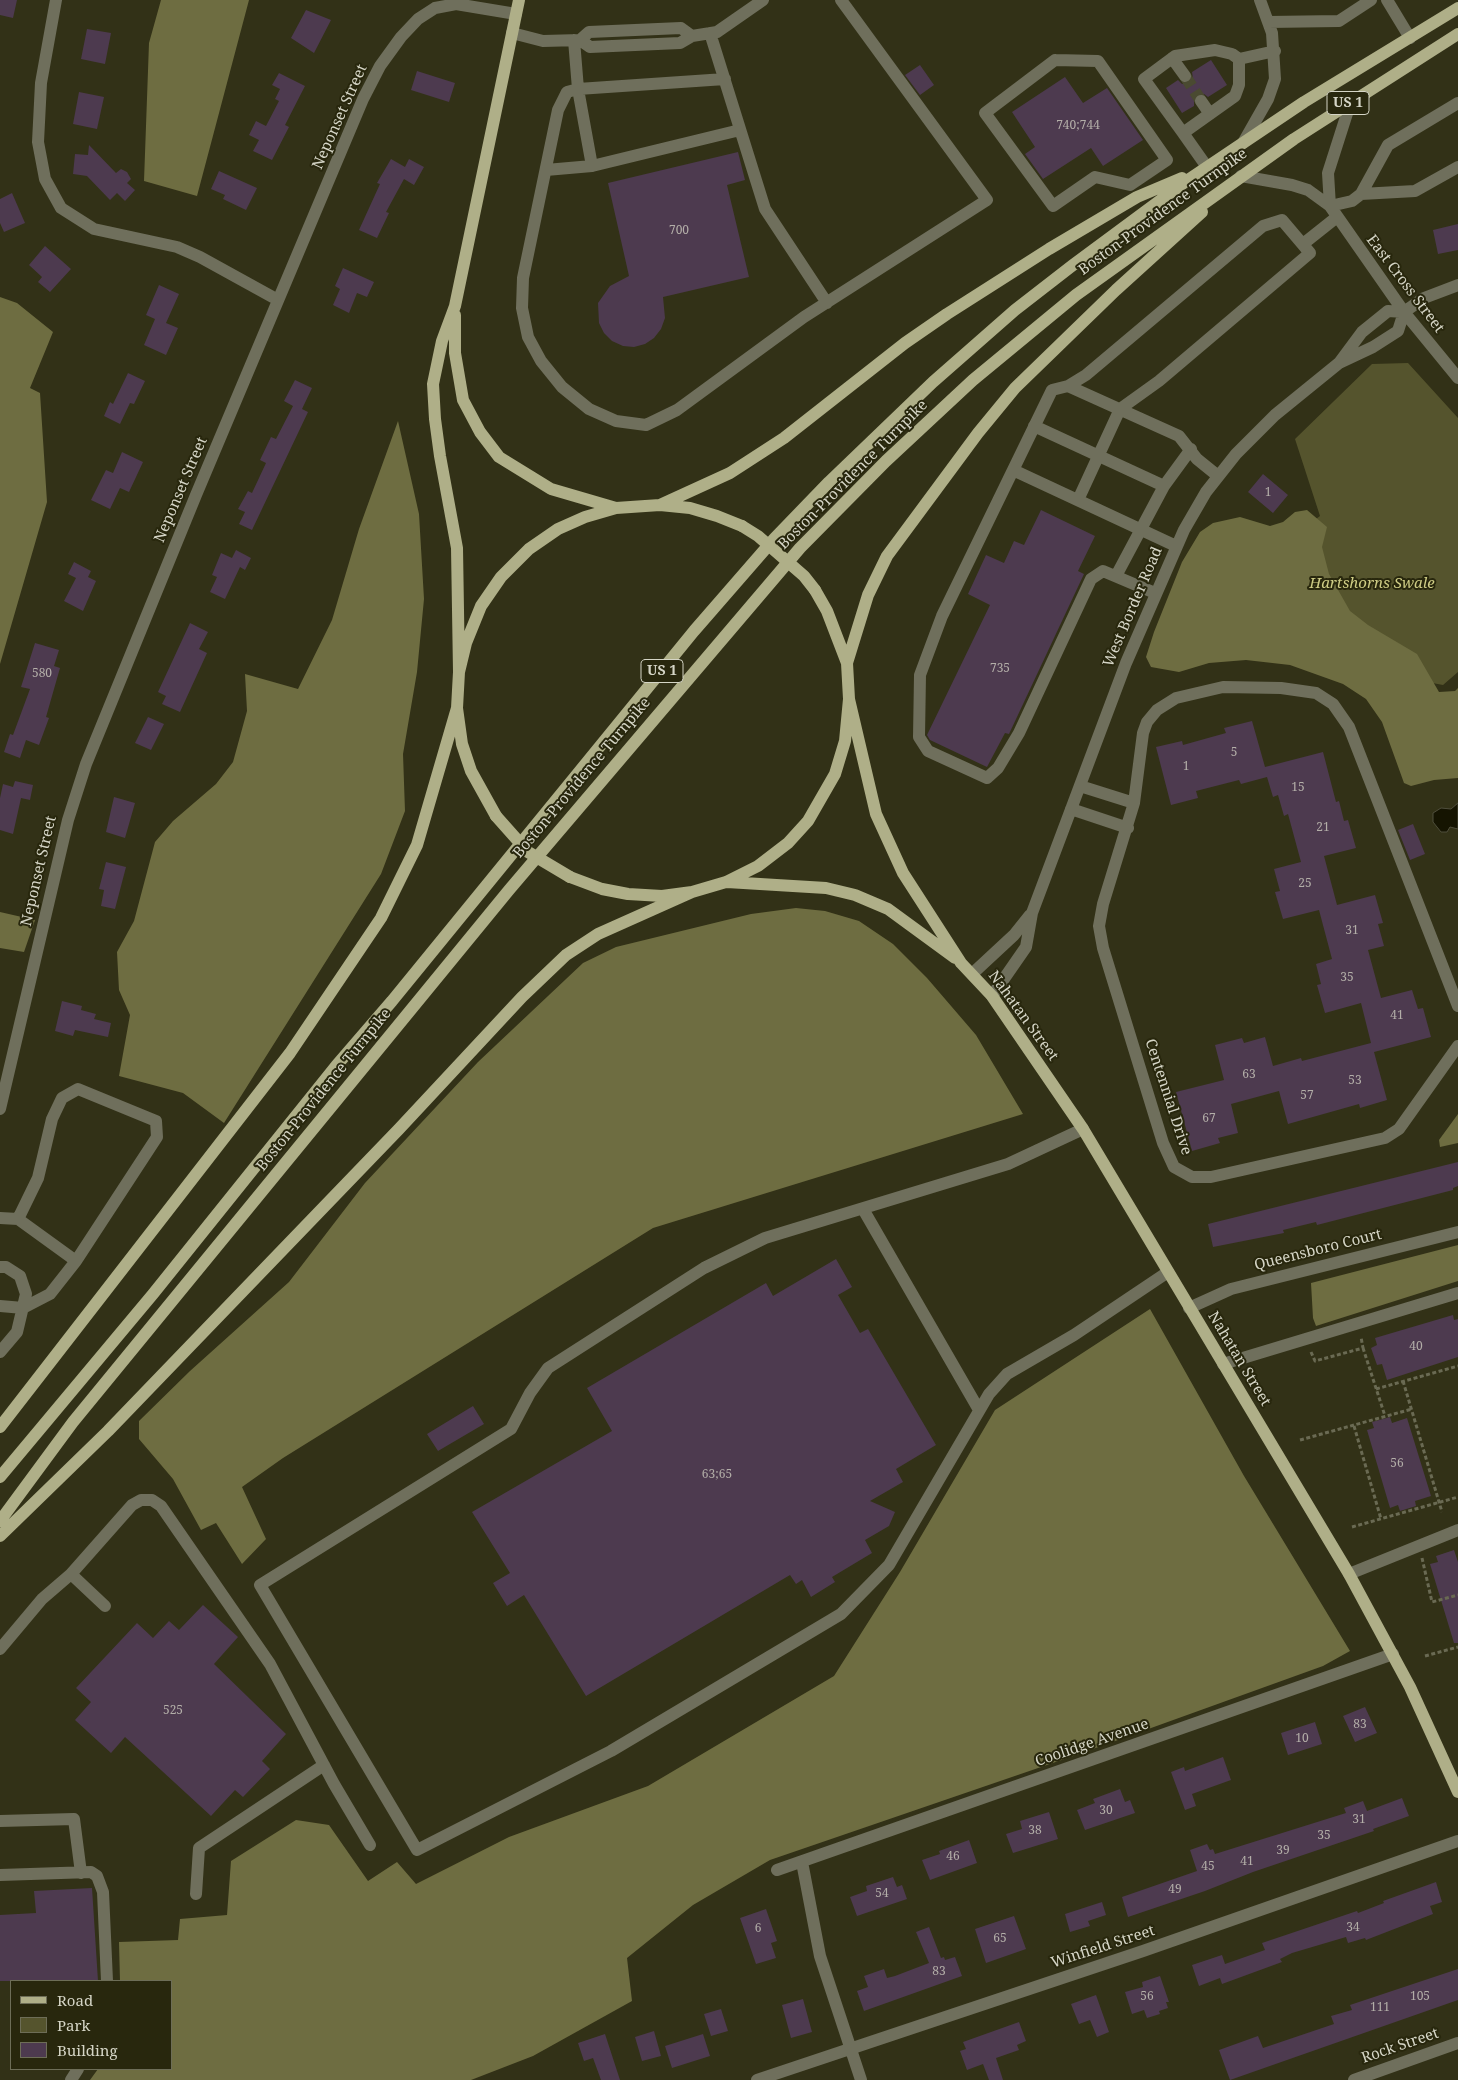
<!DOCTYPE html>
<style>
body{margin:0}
#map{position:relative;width:1458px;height:2080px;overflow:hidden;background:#323117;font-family:"Noto Serif",serif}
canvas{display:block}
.legend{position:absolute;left:10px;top:1980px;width:162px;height:90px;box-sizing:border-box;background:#28270d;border:1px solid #6d6d57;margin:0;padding:6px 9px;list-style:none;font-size:15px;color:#d5d5c6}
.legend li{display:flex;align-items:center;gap:10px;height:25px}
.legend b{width:25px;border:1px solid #6d6d57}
</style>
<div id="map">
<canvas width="1458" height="2080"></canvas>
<ul class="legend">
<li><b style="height:6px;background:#afaf88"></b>Road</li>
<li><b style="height:14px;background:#55542d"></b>Park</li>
<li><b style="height:14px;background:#4d3a4f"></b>Building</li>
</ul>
</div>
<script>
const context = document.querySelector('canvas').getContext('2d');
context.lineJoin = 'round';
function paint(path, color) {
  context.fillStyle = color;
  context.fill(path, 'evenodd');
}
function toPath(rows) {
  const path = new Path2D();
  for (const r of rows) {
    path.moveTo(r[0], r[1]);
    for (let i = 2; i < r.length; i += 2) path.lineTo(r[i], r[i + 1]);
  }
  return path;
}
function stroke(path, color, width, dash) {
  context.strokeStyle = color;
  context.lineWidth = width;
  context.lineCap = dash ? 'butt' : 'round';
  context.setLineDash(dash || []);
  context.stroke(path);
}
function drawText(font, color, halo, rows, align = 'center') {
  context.font = font + ' "Noto Serif",serif';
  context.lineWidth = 4;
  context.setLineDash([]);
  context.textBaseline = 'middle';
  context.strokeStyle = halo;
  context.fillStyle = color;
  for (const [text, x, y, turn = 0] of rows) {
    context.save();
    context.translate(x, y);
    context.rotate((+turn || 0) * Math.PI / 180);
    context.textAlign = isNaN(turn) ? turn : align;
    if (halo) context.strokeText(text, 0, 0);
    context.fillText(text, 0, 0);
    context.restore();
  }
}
paint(toPath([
 [1408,363,1458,418,1458,672,1443,685,1337,665,1284,543,1320,516,1295,439,1372,364]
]), '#55542d');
paint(toPath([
 [161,0,249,0,197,196,144,181,149,43],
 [0,297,17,303,53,332,30,388,40,393,47,502,0,664],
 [398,421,419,514,424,599,417,672,403,754,405,811,381,874,224,1123,183,1093,119,1076,130,1015,119,990,117,952,134,921,155,842,173,821,216,784,233,762,247,711,245,674,298,689,332,620,359,529],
 [1307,510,1327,527,1322,547,1329,574,1350,611,1368,625,1417,654,1439,692,1455,691,1458,688,1458,778,1434,780,1411,786,1404,783,1382,722,1366,699,1343,684,1290,665,1246,660,1209,663,1179,672,1151,667,1146,657,1154,632,1182,562,1200,532,1213,523,1240,517,1270,526,1283,522,1295,512],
 [796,908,825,911,859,921,893,944,927,978,976,1035,1023,1114,653,1228,283,1458,242,1487,266,1539,242,1564,216,1523,201,1530,173,1479,139,1439,139,1421,190,1371,289,1282,365,1183,478,1062,583,963,616,947,751,914],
 [0,912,35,920,24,952,0,948],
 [1458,1114,1458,1143,1440,1147,1439,1140],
 [1458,1245,1458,1281,1316,1326,1313,1318,1311,1283],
 [1150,1309,1244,1476,1350,1651,1323,1666,1079,1754,770,1860,693,1905,627,1958,632,2001,533,2056,471,2080,90,2080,98,2069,171,2069,171,1981,120,1981,119,1942,178,1940,180,1919,227,1915,231,1861,296,1820,329,1825,368,1881,397,1862,416,1884,509,1837,648,1786,834,1676,900,1572,995,1410]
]), '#6e6d41');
const water = toPath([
 [1458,803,1458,829,1450,827,1447,832,1441,832,1433,822,1433,813,1441,808,1451,809,1458,803]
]);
paint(water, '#151401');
stroke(water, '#4f4e3c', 1);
paint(toPath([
 [0,0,17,0,13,18,0,15],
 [306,10,331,20,314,53,291,38],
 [87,29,111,33,105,64,81,59],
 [1211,60,1227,85,1208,97,1204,94,1197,94,1194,98,1194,106,1182,113,1166,88,1178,80,1182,84,1189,83,1193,79,1192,72],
 [920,65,934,85,920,95,905,75],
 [417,71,455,83,449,102,411,90],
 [279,73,305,86,285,125,289,127,272,160,253,151,259,140,249,135,256,121,266,126,279,101,275,99,280,89,272,85],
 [1065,77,1083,103,1107,88,1143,140,1103,166,1091,148,1043,179,1025,154,1035,147,1012,112],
 [79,92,104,97,97,129,73,124],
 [89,145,116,173,121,169,127,172,131,179,127,183,135,190,125,201,117,193,110,200,87,176,73,174,75,154,88,155],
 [738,152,745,180,727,185,749,277,663,297,665,318,661,329,654,338,645,344,634,347,623,346,612,341,604,333,599,323,598,303,610,286,629,276,608,183],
 [391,159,405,167,409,159,424,167,414,185,404,179,386,212,389,213,377,238,359,230,380,184,377,183],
 [219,171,257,188,246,210,223,199,225,195,211,189],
 [12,193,25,223,4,232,0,223,0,199],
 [1458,224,1458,250,1438,254,1433,230],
 [45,246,71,269,50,292,38,282,42,277,29,265],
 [343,268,374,282,367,297,357,293,349,313,333,305,340,289,335,286],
 [159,285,179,294,166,323,178,328,166,355,144,345,155,319,146,315],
 [128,373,145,381,134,404,130,403,120,424,104,416,110,402,113,404],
 [295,380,312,388,302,409,308,412,252,530,239,524,245,512,238,509,248,491,252,493,266,463,260,460,271,437,276,439,293,406,284,401],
 [122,452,143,462,129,492,120,488,110,509,91,500,106,470,113,473],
 [1263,474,1288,495,1273,513,1248,492],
 [1041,510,1095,536,1078,571,1084,574,1009,734,1005,733,987,767,930,740,927,735,990,605,968,594,986,555,1004,563,1014,541,1024,545],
 [236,550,251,558,245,570,240,567,225,599,210,592,217,577,212,575,221,553,232,558],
 [74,562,91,571,88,577,96,581,83,611,64,601,76,578,68,574],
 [190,623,208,632,199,649,207,653,180,712,162,704,166,696,158,692],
 [35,643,59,650,54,666,60,668,46,717,49,718,39,745,26,740,20,758,4,752,10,734,13,735,30,689,21,687],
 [148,717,164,724,151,750,135,743],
 [1252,721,1265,767,1323,752,1336,802,1339,801,1344,821,1348,820,1356,848,1324,856,1337,905,1375,895,1383,923,1378,924,1384,946,1368,950,1381,998,1412,990,1418,1009,1423,1008,1431,1037,1374,1052,1387,1100,1360,1108,1359,1104,1288,1124,1279,1091,1231,1104,1238,1133,1218,1138,1220,1143,1192,1151,1176,1092,1224,1080,1215,1045,1242,1038,1244,1043,1265,1037,1273,1066,1301,1058,1302,1061,1371,1043,1361,1003,1325,1013,1317,985,1321,984,1316,964,1332,959,1319,910,1283,919,1275,892,1280,891,1274,869,1301,862,1288,814,1284,816,1278,795,1273,797,1267,777,1241,784,1239,780,1196,791,1198,798,1171,805,1156,747,1182,741,1183,745,1226,733,1224,728],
 [15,781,33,785,30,800,21,798,13,834,0,830,0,798,3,784,13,787],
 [114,797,135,803,125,838,106,832],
 [1413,824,1425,854,1410,860,1398,830],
 [106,862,126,867,115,909,101,906,104,890,99,889],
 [62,1001,82,1006,81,1010,96,1014,94,1019,111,1023,108,1037,75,1030,73,1036,55,1031],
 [1458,1162,1458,1186,1453,1188,1453,1190,1317,1225,1316,1222,1283,1230,1284,1233,1213,1247,1208,1224],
 [836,1259,852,1287,838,1295,860,1333,868,1329,936,1445,896,1469,903,1482,870,1501,895,1512,889,1526,865,1540,872,1553,832,1577,835,1582,811,1597,802,1580,796,1584,790,1575,586,1696,524,1595,507,1606,493,1583,510,1573,472,1512,612,1431,587,1388,766,1283,773,1296],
 [1453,1315,1454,1320,1458,1319,1458,1357,1387,1380,1382,1364,1377,1365,1371,1348,1377,1345,1375,1338],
 [473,1406,484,1424,438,1451,427,1434],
 [1390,1417,1392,1423,1407,1418,1431,1496,1415,1501,1416,1506,1400,1511,1398,1505,1390,1508,1367,1430,1374,1428,1372,1422],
 [1454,1550,1458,1562,1458,1643,1454,1643,1430,1564,1438,1562,1436,1556],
 [203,1605,238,1637,214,1664,286,1734,262,1761,270,1769,243,1797,235,1790,211,1816,125,1737,111,1753,75,1720,91,1702,76,1688,137,1623,153,1638,169,1621,179,1630],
 [1365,1707,1377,1733,1355,1742,1343,1716],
 [1315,1722,1322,1744,1288,1755,1281,1733],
 [1223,1757,1231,1780,1192,1794,1196,1806,1185,1810,1171,1772,1184,1767,1185,1771],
 [1120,1789,1125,1802,1130,1800,1135,1813,1085,1830,1077,1810,1095,1803,1093,1799],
 [1402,1798,1409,1816,1373,1829,1374,1831,1253,1872,1205,1891,1128,1917,1122,1897,1197,1871,1190,1850,1207,1844,1210,1850,1213,1849,1215,1854,1346,1813,1344,1808,1363,1801,1367,1811],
 [1049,1812,1058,1839,1013,1853,1006,1834,1022,1829,1020,1821],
 [969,1840,977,1863,930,1880,922,1860,940,1854,939,1851],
 [893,1877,897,1887,902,1885,907,1899,857,1916,850,1897,867,1891,866,1886],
 [1436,1882,1442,1902,1430,1906,1433,1914,1366,1940,1365,1938,1348,1943,1346,1937,1292,1953,1280,1959,1282,1962,1222,1984,1220,1978,1199,1986,1192,1965,1222,1955,1225,1964,1265,1950,1262,1943,1357,1911,1358,1913,1384,1903,1383,1901],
 [92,1888,98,1981,0,1981,0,1915,36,1913,34,1891],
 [1102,1902,1106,1915,1088,1921,1090,1926,1070,1932,1065,1914],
 [766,1909,777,1941,771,1943,776,1958,756,1964,740,1918],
 [1014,1916,1026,1949,986,1963,975,1929],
 [929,1927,941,1958,944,1957,945,1960,955,1957,962,1976,864,2011,857,1991,868,1987,864,1976,884,1969,887,1978,895,1976,929,1963,916,1932],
 [1458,1969,1458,2000,1230,2080,1219,2050,1258,2036,1263,2048,1334,2024,1331,2016,1352,2010,1350,2005],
 [1160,1976,1169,2002,1166,2002,1168,2008,1159,2011,1160,2014,1147,2018,1144,2010,1132,2014,1125,1992,1143,1987,1142,1982],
 [1096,1995,1109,2032,1097,2037,1090,2020,1079,2024,1071,2004],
 [803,1999,812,2032,791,2038,782,2005],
 [721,2009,728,2031,711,2036,704,2014],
 [1019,2022,1026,2041,1017,2045,1019,2050,996,2058,1003,2080,989,2080,983,2064,967,2070,960,2051,966,2049,963,2042],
 [654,2031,661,2056,642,2061,635,2037],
 [605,2034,620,2080,601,2080,593,2058,584,2061,578,2043],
 [703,2034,710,2056,672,2068,665,2046]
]), '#4d3a4f');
stroke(toPath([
 [1185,76,1201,101]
]), '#4a4a31', 12, [12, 6]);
stroke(toPath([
 [1363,1348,1385,1416],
 [1311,1352,1315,1361,1363,1348,1361,1337],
 [1403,1381,1442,1512],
 [1376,1389,1458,1366],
 [1354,1426,1381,1519],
 [1300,1440,1412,1409],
 [1352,1527,1458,1497],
 [1422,1558,1432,1602,1458,1595],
 [1425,1656,1458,1647]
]), '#6a6a53', 3, [4, 2.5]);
stroke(toPath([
 [56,0,41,83,38,142,45,179,61,208,94,229,177,247,200,257,278,300],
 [1387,0,1410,38],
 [1268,22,1339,21,1371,0],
 [512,33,543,41,580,40,590,47,680,43,692,36,717,32,763,0],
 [710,33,765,209,827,303],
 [574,40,578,89,592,166],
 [580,40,589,32,681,28,692,36],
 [1172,58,1185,76],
 [1055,60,1098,61,1167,160,1130,185,1095,177,1053,206,985,113,1055,60],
 [725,79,578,89,567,92,558,110,523,278,522,308,528,337,541,361,562,387,589,409,616,421,646,425,677,410,804,317,987,200,841,0],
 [1201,101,1210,114],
 [1183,133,1144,79,1175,56,1215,50,1232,54,1239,59],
 [1243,143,1268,99,1275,79,1272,33,1260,0],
 [1207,167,1183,133,1235,96,1239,85,1239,59,1275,51],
 [546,170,592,166,740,130],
 [1241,176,1292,185,1308,190,1330,206,1404,312,1458,378],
 [1361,194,1388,145,1458,103],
 [1330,206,1352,201,1361,194,1415,191,1458,167],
 [1330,206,1328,173,1351,101],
 [1303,244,1337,217],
 [1404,312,1388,311,1362,332,1339,363,1373,347,1398,331,1404,312,1424,298,1458,285],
 [1068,386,1086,375,1263,226,1282,220,1310,253,1159,381,1120,409,1078,500],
 [1034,426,1164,486],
 [1013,470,1176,546],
 [1116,576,1164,486,1191,449],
 [1155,593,1103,571,1091,579,1019,733,998,768,987,778,928,751,919,737,920,675,942,616,1052,390,1068,386,1179,436,1197,459,1218,476],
 [1080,786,1134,803],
 [1071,809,1128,828],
 [972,974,1014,935,1030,915],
 [992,996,1026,947,1032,913,1126,663,1184,530,1206,492,1236,454,1275,415,1339,363],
 [1458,1006,1349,727,1333,704,1316,693,1281,688,1223,687,1176,698,1157,710,1147,722,1143,733,1134,803,1103,904,1099,926,1103,948,1163,1143,1174,1167,1192,1177,1211,1177,1385,1138,1399,1129,1458,1046],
 [0,1109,68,820,86,764,196,495,363,99,380,66,401,37,418,19,435,8,456,4,516,14],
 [1083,1129,1008,1164,765,1238,704,1268,548,1368,530,1393,511,1429,260,1585,417,1850,611,1751,841,1614,889,1565,989,1394,1007,1374,1074,1335,1168,1272],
 [863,1209,979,1410],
 [0,1218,18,1219,76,1261,50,1294,23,1308,0,1306],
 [18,1219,38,1178,52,1119,62,1098,78,1089,156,1121,157,1137,76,1261],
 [0,1267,6,1267,20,1276,26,1294,17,1332,0,1352],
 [1189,1308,1231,1289,1458,1232],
 [1223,1364,1458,1293],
 [71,1574,132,1505,141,1500,152,1500,161,1506,270,1664,334,1784,370,1845],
 [1349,1574,1458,1530],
 [0,1649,42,1599,71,1574,105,1606],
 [0,1821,74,1819,81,1873],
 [802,1862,820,1956,861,2080],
 [777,1870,1393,1654],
 [0,1875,91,1872,97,1876,103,1892,107,1981],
 [196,1894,199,1848,324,1765],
 [71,2080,78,2069],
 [757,2080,1143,1951,1458,1841],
 [1354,2080,1458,2043]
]), '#6f6f5c', 12);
stroke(toPath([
 [455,315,455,353,463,400,480,432,499,457,551,489,616,508],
 [660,505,730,473,784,438,905,343,947,314,1049,249,1137,197,1182,178],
 [847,663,868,595,887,556,978,433,1015,388,1116,290,1202,212],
 [459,672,457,548,440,456,435,419,433,384,442,341,455,306,519,0],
 [849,699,876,814,903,873,961,963,992,996,1083,1129,1349,1574,1410,1687,1458,1792],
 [496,816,471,771,462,744,457,708,459,672,466,643,481,606,501,577,529,549,558,529,585,517,616,508,660,505,690,508,717,516,742,526],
 [570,877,602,889,628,894,662,896,692,892,726,882,758,866,788,843,808,821,835,774,845,741,849,699,847,663,827,611,815,590],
 [727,882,826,888,855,895,888,909,955,958],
 [0,1427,290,1053,381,918,417,845,457,708],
 [0,1477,153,1294,336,1066,392,1001,694,631,774,539,829,482,933,382,1015,310,1073,265,1185,182,1304,102,1458,8],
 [0,1521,73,1422,509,890,800,548,886,461,973,380,1076,295,1294,139,1458,34],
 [0,1536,108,1431,399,1129,522,997,566,955,598,934,692,892]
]), '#afaf88', 12);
stroke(toPath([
 [742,526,758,536,804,576,815,590],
 [496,816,528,852,570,877]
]), '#afaf88', 12);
drawText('12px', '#b3aea8', null, [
 ["740;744",1078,126],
 ["700",679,231],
 ["1",1268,493],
 ["735",1000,669],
 ["580",42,674],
 ["5",1234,753],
 ["1",1186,767],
 ["15",1298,788],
 ["21",1323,828],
 ["25",1305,884],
 ["31",1352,931],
 ["35",1347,978],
 ["41",1397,1016],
 ["63",1249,1075],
 ["53",1355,1081],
 ["57",1307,1096],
 ["67",1209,1119],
 ["40",1416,1347],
 ["56",1397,1464],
 ["63;65",717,1475],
 ["525",173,1711],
 ["83",1360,1725],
 ["10",1302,1739],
 ["30",1106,1811],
 ["31",1359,1820],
 ["38",1035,1831],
 ["35",1324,1836],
 ["39",1283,1851],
 ["46",953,1857],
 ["41",1247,1862],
 ["45",1208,1867],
 ["49",1175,1890],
 ["54",882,1894],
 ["34",1353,1928],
 ["6",758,1929],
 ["65",1000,1939],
 ["83",939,1972],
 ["56",1147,1997],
 ["105",1420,1997],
 ["111",1380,2008]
]);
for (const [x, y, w] of [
 [1348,103,42],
 [662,671,42]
]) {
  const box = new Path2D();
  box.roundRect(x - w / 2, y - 11.5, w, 23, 4);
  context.fillStyle = '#28270d';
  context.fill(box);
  stroke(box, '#d5d5c6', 1);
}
drawText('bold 14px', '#d5d5c6', null, [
 ["US 1",1348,103],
 ["US 1",662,671]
]);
drawText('15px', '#d5d5c6', '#28270d', [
 ["Neponset Street",340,117,-66],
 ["Boston-Providence Turnpike",1163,212,-36],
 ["East Cross Street",1405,284,53],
 ["Boston-Providence Turnpike",853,475,-45],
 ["Neponset Street",181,490,-67],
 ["West Border Road",1133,607,-67],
 ["Boston-Providence Turnpike",582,778,-50],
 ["Neponset Street",39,871,-77],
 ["Nahatan Street",1023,1016,54],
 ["Boston-Providence Turnpike",324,1090,-51],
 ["Centennial Drive",1168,1097,72],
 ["Queensboro Court",1318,1250,-14],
 ["Nahatan Street",1239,1359,59],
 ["Coolidge Avenue",1092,1743,-19],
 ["Winfield Street",1103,1947,-18],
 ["Rock Street",1400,2046,-19]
]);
drawText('italic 15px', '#cfcd85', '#28270d', [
 ["Hartshorns Swale",1372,584]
]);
</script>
